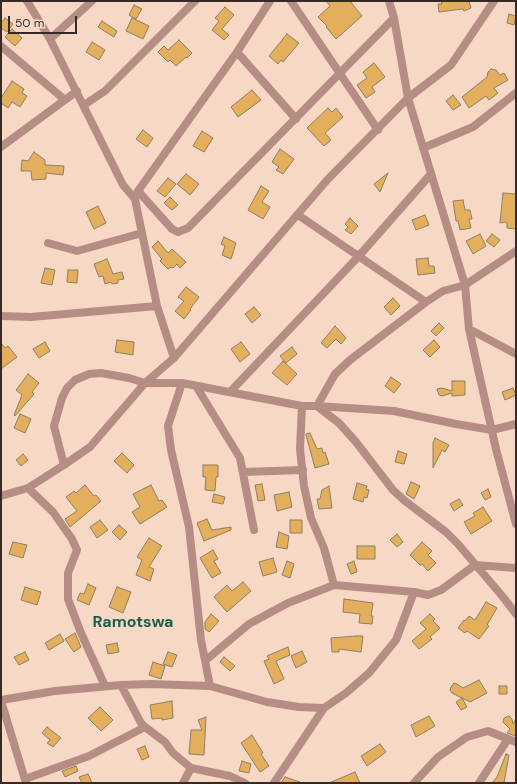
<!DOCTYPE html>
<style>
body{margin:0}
#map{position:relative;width:517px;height:784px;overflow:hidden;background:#f6d8c5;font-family:"DM Sans",sans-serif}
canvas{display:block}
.frame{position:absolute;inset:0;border:2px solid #362b24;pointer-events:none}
.scale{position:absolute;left:8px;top:16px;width:69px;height:18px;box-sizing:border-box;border:2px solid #362b24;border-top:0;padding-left:5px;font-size:12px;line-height:14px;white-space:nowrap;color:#362b24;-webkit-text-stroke:3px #f6d8c5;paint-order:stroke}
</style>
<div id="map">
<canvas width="517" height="784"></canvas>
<div class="frame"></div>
<div class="scale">50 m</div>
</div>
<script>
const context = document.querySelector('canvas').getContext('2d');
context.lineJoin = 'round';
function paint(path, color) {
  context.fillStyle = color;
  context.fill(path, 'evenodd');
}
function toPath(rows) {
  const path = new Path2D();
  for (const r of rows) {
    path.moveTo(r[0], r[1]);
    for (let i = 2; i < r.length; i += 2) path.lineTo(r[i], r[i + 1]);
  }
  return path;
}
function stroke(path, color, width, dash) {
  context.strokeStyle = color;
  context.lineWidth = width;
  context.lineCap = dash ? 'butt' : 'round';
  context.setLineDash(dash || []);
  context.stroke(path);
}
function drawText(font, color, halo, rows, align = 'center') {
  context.font = font + ' "DM Sans",sans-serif';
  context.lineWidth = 4;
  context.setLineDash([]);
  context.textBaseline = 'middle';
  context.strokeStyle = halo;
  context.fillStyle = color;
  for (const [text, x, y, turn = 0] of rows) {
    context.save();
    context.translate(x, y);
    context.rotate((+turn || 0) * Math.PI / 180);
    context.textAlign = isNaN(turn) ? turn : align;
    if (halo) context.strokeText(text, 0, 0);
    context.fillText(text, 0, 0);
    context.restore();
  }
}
const building = toPath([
 [326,1,350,1,362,16,336,39,326,27,327,26,318,17,330,6,326,1],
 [441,1,469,1,471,8,464,11,463,9,439,12,438,4,442,4,441,1],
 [134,5,142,9,136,19,129,15,134,5],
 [225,7,234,15,222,29,229,35,224,40,212,30,219,21,215,18,225,7],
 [509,14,516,16,514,25,507,23,509,14],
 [5,18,13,24,7,32,1,28,1,23,5,18],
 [132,18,149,26,143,39,126,31,132,18],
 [102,21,117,31,114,37,98,27,102,21],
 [12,29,22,38,15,46,5,37,12,29],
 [287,34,299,43,283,62,281,60,278,64,269,56,287,34],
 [179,40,192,53,187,58,186,57,176,66,170,60,168,62,158,52,164,46,168,50,179,40],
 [92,42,105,50,99,60,86,52,92,42],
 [374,63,385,77,372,87,375,92,366,98,357,85,367,78,363,72,374,63],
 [491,69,496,70,500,75,504,73,508,80,494,88,498,93,489,100,486,96,469,108,462,97,487,77,488,72,491,69],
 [12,81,24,89,22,93,27,96,20,107,12,102,8,108,1,103,1,98,12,81],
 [252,90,261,100,238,117,231,107,252,90],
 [453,95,461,105,453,110,446,101,453,95],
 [328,108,332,112,336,108,343,117,325,133,331,140,324,146,307,128,328,108],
 [143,130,153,138,147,147,136,139,143,130],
 [202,131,213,138,204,152,193,146,202,131],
 [280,149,294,159,283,174,276,170,279,167,272,162,280,149],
 [34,152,45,160,45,165,64,166,63,175,46,173,46,179,32,180,31,171,21,171,22,160,28,161,34,152],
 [388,173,380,192,374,184,388,173],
 [186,174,199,184,190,195,177,184,186,174],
 [168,178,176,184,165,197,157,191,168,178],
 [261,186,269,191,262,202,270,207,263,219,248,210,261,186],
 [503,193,516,194,516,229,507,228,507,223,506,222,500,223,503,193],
 [170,197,178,205,172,210,164,203,170,197],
 [463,200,465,210,470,210,472,219,469,219,471,228,460,230,458,221,456,221,453,201,463,200],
 [98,206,106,223,94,229,86,212,98,206],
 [425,215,429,225,416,230,412,220,425,215],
 [350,218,358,226,351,234,345,230,348,227,345,224,350,218],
 [480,234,486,246,473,254,466,241,480,234],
 [492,234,500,240,494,247,486,241,492,234],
 [224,237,236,243,231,259,222,255,225,246,221,244,224,237],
 [158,241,168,253,172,249,186,262,180,268,177,264,173,268,171,267,168,269,160,261,162,259,152,247,158,241],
 [428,258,429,266,434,266,435,273,418,275,416,259,428,258],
 [107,259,113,274,122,272,124,279,118,280,118,283,112,284,111,282,105,284,103,276,99,277,94,264,107,259],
 [45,268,55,270,52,285,41,283,45,268],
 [68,270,78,270,77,283,67,282,68,270],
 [186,287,199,297,190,309,191,310,184,319,175,311,184,301,178,297,186,287],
 [393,298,400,306,391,315,384,307,393,298],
 [254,307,261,315,252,323,245,314,254,307],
 [439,323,444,328,436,336,431,331,439,323],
 [335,326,346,338,341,344,336,339,327,348,321,343,335,326],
 [117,340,134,342,133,355,115,352,117,340],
 [434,340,440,347,430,357,423,350,434,340],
 [45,342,50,351,39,358,33,349,45,342],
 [241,342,250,354,240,362,231,349,241,342],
 [1,343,5,348,8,346,17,357,1,369,1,343],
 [292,347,297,354,286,363,280,356,292,347],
 [283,361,297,374,287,385,272,373,283,361],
 [28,374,39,383,32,392,34,394,15,416,14,415,22,395,16,390,28,374],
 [391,377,401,384,394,393,385,386,391,377],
 [452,381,465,381,465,395,452,396,452,393,442,396,439,395,437,389,442,388,452,391,452,381],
 [513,388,516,395,505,400,502,392,513,388],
 [20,414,31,419,25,433,14,428,20,414],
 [310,433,317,449,322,448,323,453,325,452,329,464,315,468,306,435,306,434,310,433],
 [435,438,449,445,445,452,442,450,433,468,433,443,435,438],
 [398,451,407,454,404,464,395,462,398,451],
 [122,453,134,465,127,473,114,461,122,453],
 [23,454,28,460,21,466,16,460,23,454],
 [203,465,218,465,218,477,216,477,215,491,205,490,206,477,203,477,203,465],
 [411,482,420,486,414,499,406,494,411,482],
 [357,483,367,486,366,489,369,490,367,498,364,497,363,502,353,499,357,483],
 [262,484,265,500,258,501,255,485,262,484],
 [85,485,94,496,96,495,101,501,70,527,65,519,77,511,66,497,74,491,76,493,85,485],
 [151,485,159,501,162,500,167,507,140,524,132,512,140,507,133,494,151,485],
 [329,486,332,508,319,509,317,499,320,499,322,490,329,486],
 [488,489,491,497,485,500,481,493,488,489],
 [289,492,292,507,277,511,274,495,289,492],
 [214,494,225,497,223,504,212,502,214,494],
 [459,499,463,505,454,511,450,504,459,499],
 [483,507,492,521,471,534,464,522,475,516,473,513,483,507],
 [207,519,212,530,231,527,231,530,204,541,197,523,207,519],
 [100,520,108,530,97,538,90,527,100,520],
 [290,520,302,520,302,533,290,533,290,520],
 [119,525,127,532,120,540,112,532,119,525],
 [279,532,289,536,287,549,276,547,279,532],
 [397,534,403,542,397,547,390,540,397,534],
 [149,538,162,546,149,567,154,569,150,581,136,575,142,560,137,557,149,538],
 [13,542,27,545,23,558,9,554,13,542],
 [422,542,432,551,428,555,436,563,428,571,422,564,420,565,410,555,422,542],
 [357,546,375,546,375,559,357,559,357,546],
 [213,550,218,559,214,561,221,573,212,578,200,558,213,550],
 [273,558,277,572,263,576,259,562,273,558],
 [287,561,294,564,290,578,282,575,287,561],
 [354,561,357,572,351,574,347,564,354,561],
 [243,582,251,591,227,612,214,597,227,585,232,591,243,582],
 [88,584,96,588,89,605,77,600,80,593,84,594,88,584],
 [25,587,41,592,37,605,21,600,25,587],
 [117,587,131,592,123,613,109,607,117,587],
 [344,599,373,603,371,616,373,616,372,624,359,623,360,614,343,612,344,599],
 [486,602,497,608,487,625,489,626,479,639,467,631,465,633,458,628,464,620,465,621,469,616,475,620,486,602],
 [211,614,219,621,209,632,205,629,205,622,211,614],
 [430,614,435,619,433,621,440,628,430,637,432,639,419,649,412,641,426,629,420,623,430,614],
 [75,633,81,647,74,652,65,639,75,633],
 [60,634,64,641,49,650,45,643,60,634],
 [356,636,363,636,361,652,339,649,339,652,332,652,331,638,356,636],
 [117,643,119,652,108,654,106,645,117,643],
 [288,647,290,655,276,661,284,679,274,684,264,661,269,659,267,656,288,647],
 [302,651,307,662,296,668,291,656,302,651],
 [25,652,29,660,19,665,14,657,25,652],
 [168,652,177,655,172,667,163,664,168,652],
 [224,657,235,666,230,671,220,662,224,657],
 [153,662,165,666,161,679,149,675,153,662],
 [479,680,487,693,470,702,452,693,450,690,451,687,454,683,457,684,463,688,479,680],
 [499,686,507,686,507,694,499,694,499,686],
 [462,698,467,707,461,710,456,702,462,698],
 [172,701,173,718,162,720,162,718,152,719,150,705,172,701],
 [100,707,113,720,101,731,88,718,100,707],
 [429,716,435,726,416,737,411,725,429,716],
 [509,716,512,719,513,724,516,719,516,736,507,733,510,729,503,722,504,718,509,716],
 [206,717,204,755,189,754,191,730,202,730,198,720,206,717],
 [47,727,61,738,53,747,47,743,50,740,42,733,47,727],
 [252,735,263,753,261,754,269,766,260,772,241,743,252,735],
 [380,744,386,752,367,766,361,756,380,744],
 [145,746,149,757,142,760,137,749,145,746],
 [506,754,509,755,504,783,492,783,497,777,506,754],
 [242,761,251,764,249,773,239,771,242,761],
 [76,766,78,771,65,777,62,771,76,766],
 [355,772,360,783,329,783,355,772],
 [88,774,92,783,82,783,79,777,88,774],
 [285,777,300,782,300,783,281,783,285,777]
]);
paint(building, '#e3af5d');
stroke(building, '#8f7e65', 1);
stroke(toPath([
 [27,1,50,39,123,185,135,199,157,306,174,358],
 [291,1,378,130],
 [389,1,394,18,408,98,465,285,469,329,496,449,516,524],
 [50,39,92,1],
 [1,46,65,100],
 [237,52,296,119],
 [84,105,105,91,195,1],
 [1,147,77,91],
 [423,148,473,127,516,93],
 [138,191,172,229,178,232,188,228,394,18],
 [136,196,138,191,237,52,270,1],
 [298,215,345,247,426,302],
 [48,243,77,251,142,233],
 [516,251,465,285,443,291,426,302,350,360,335,374,317,406,394,411,456,424,492,430,516,424],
 [1,316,31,317,157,306],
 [469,329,516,354],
 [182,383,168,426,171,450,189,527,201,640,210,686],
 [196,386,240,458,254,530],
 [230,392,358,257,430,175],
 [302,406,300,449,304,486,311,518,324,548,334,585],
 [64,465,54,426,62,398,67,388,75,380,89,374,101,373,129,378,145,383,182,383,302,406,317,406,339,423,356,442,393,490,405,501,446,532,458,544,503,597,516,614],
 [243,472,303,470],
 [28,488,53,512,72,539,77,550,68,573,68,599,81,633,105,686],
 [1,496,28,488,64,465,90,447,145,383,174,358,328,179,408,98,451,65,494,1],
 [206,660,249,624,288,603,334,585,414,592],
 [121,685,141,723,145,727,165,742,173,753,191,768,183,783],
 [1,700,55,691,121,685,150,684,210,686,267,702,299,707,324,708,346,693,369,673,396,640,414,592,428,595,441,590,475,565,516,568],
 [1,701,26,783],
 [191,768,230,776,245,783],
 [25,779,89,756,145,727],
 [274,783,324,708],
 [414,783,438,757,467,737,488,731,516,742],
 [479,783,508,739]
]), '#b68d84', 8);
drawText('bold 16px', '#166049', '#f6d8c5', [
 ["Ramotswa",133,623]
]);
</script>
